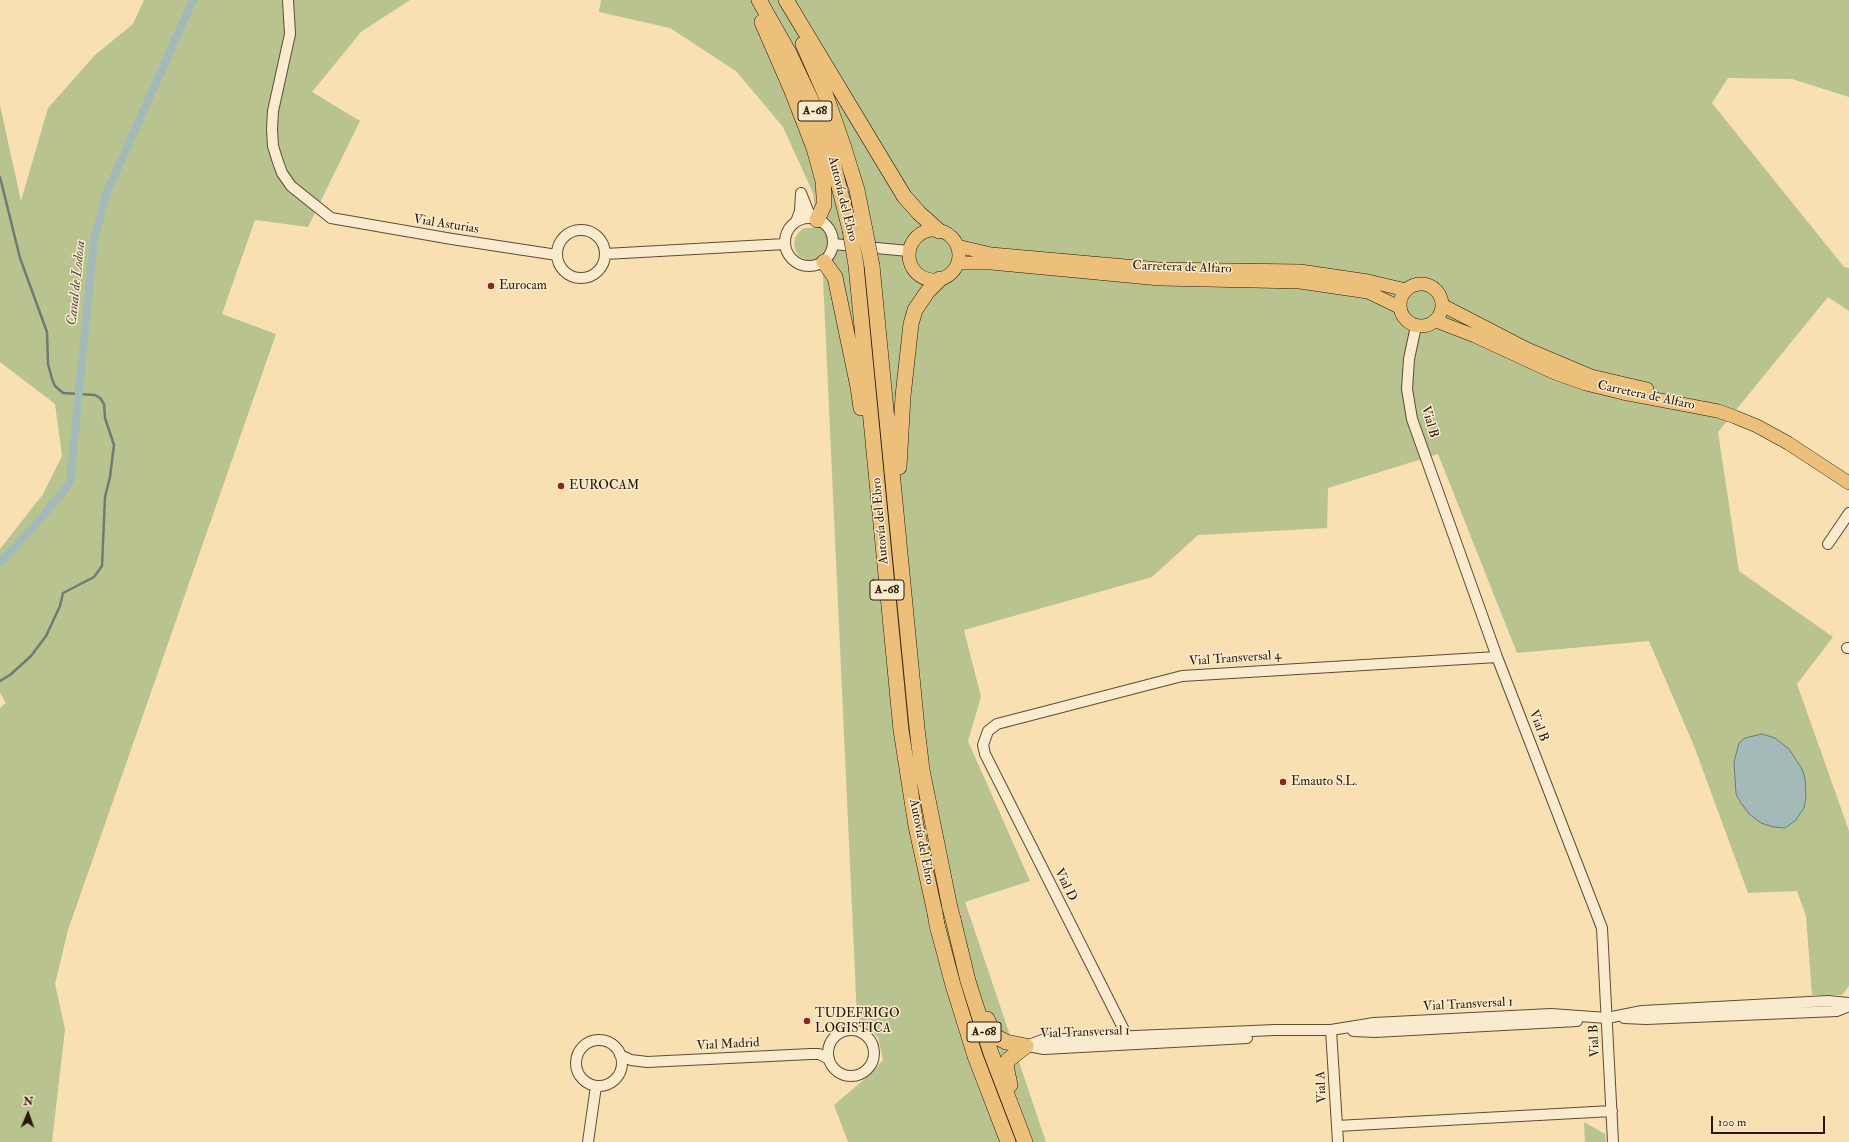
<!DOCTYPE html>
<meta charset="utf-8">
<style>
body{margin:0}
#map{position:relative;width:1849px;height:1142px;overflow:hidden;background:#f8e0b3;font-family:"IM FELL Double Pica",serif}
canvas{display:block}
.north{position:absolute;left:8px;top:1094px;width:40px;height:40px;-webkit-text-stroke:3px #faebce;paint-order:stroke;rotate:2deg;font-size:11px;font-weight:700;line-height:16px;text-align:center;color:#2a1909}
.north::after{content:'';display:block;margin:auto;width:14px;height:18px;background:#2a1909;clip-path:polygon(50% 0,100% 100%,50% 72%,0 100%)}
.scale{position:absolute;left:1711px;top:1116px;width:114px;height:18px;box-sizing:border-box;border:2px solid #2a1909;border-top:0;padding-left:5px;font-size:12px;line-height:14px;white-space:nowrap;color:#2a1909;-webkit-text-stroke:3px #faebce;paint-order:stroke}
</style>
<div id="map">
<canvas width="1849" height="1142"></canvas>
<div class="north">N</div>
<div class="scale">100 m</div>
</div>
<script>
const context = document.querySelector('canvas').getContext('2d');
context.lineJoin = 'round';
function paint(path, color) {
  context.fillStyle = color;
  context.fill(path, 'evenodd');
}
function toPath(rows) {
  const path = new Path2D();
  for (const r of rows) {
    if (r.length === 3) {
      path.moveTo(r[0] + r[2], r[1]);
      path.arc(r[0], r[1], r[2], 0, 2 * Math.PI);
      continue;
    }
    path.moveTo(r[0], r[1]);
    for (let i = 2; i < r.length; i += 2) path.lineTo(r[i], r[i + 1]);
  }
  return path;
}
function stroke(path, color, width, dash) {
  context.strokeStyle = color;
  context.lineWidth = width;
  context.lineCap = dash ? 'butt' : 'round';
  context.setLineDash(dash || []);
  context.stroke(path);
}
function drawText(font, color, halo, rows, align = 'center') {
  context.font = font + ' "IM FELL Double Pica",serif';
  context.lineWidth = 3;
  context.setLineDash([]);
  context.textBaseline = 'middle';
  context.strokeStyle = halo;
  context.fillStyle = color;
  for (const [text, x, y, turn = 0] of rows) {
    context.save();
    context.translate(x, y);
    context.rotate((+turn || 0) * Math.PI / 180);
    context.textAlign = isNaN(turn) ? turn : align;
    if (halo) context.strokeText(text, 0, 0);
    context.fillText(text, 0, 0);
    context.restore();
  }
}
paint(toPath([
 [144,0,410,0,361,32,312,92,360,121,308,227,255,220,222,314,276,334,68,930,55,984,65,1029,52,1142,0,1142,0,708,6,703,0,693,0,549,43,494,62,456,55,404,0,362,0,105,21,201,48,108,95,55,133,24],
 [601,0,1849,0,1849,97,1792,79,1728,78,1712,103,1844,267,1849,268,1849,311,1828,297,1718,432,1739,571,1833,637,1797,684,1849,831,1849,986,1842,995,1812,995,1806,916,1797,891,1748,893,1694,746,1649,641,1517,653,1438,454,1328,488,1327,528,1198,535,1152,577,964,630,981,697,968,741,1030,881,965,902,1046,1142,848,1142,834,1105,867,1077,883,1060,878,1037,857,1017,823,278,821,258,814,260,807,260,800,257,796,252,794,245,795,238,799,232,804,228,817,228,813,193,783,127,736,71,670,28,599,12],
 [1584,1122,1605,1134,1606,1142,1585,1142]
]), '#b8c390');
const water = toPath([
 [1762,734,1775,738,1789,749,1802,769,1805,778,1806,797,1804,808,1795,821,1785,828,1773,827,1761,823,1749,814,1741,803,1736,794,1734,762,1739,743,1745,738,1762,734]
]);
paint(water, '#a4bab9');
stroke(water, '#737a73', 1);
stroke(toPath([
 [0,177,20,258,47,332,48,364,52,379,55,386,63,393,95,395,100,398,104,404,105,418,114,445,110,477,105,497,102,566,94,577,63,593,60,606,46,636,31,656,10,675,0,681]
]), '#737a73', 2.5);
stroke(toPath([
 [0,562,33,528,70,483,94,239,107,192,193,0]
]), '#a4bab9', 8);
stroke(toPath([
 [927,920,965,911]
]), '#cfb891', 10, [10, 5]);
const minor = toPath([
 [288,0,290,34,273,111,272,129,273,146,277,159,282,173,291,186,331,218,452,239,557,255],
 [809,242,24],
 [796,222,800,211,801,193,811,218],
 [581,254,24],
 [833,244,909,251],
 [605,254,785,244],
 [1416,326,1409,359,1407,389,1412,419,1497,657,1602,928,1613,1142],
 [1828,544,1849,513],
 [1847,648,1849,648],
 [1624,1018,1646,1019,1837,1011,1849,1006],
 [1331,1030,1338,1142],
 [851,1053,23],
 [1353,1031,1375,1032,1577,1021],
 [599,1063,23],
 [1131,1044,985,754,983,745,988,731,997,724,1182,676,1497,657],
 [1026,1046,1042,1040,1275,1030,1331,1030,1374,1023,1551,1014,1607,1018,1642,1011,1828,1001,1849,1003],
 [1028,1046,1044,1049,1247,1038],
 [620,1055,631,1060,647,1062,811,1054,819,1054,829,1059],
 [1337,1126,1612,1111],
 [588,1142,596,1086]
]);
const major = toPath([
 [934,255,25],
 [957,246,991,254,1159,269,1300,271,1368,281,1406,290],
 [958,263,991,263,1160,279,1300,282,1368,292,1399,307],
 [1421,305,21],
 [1442,305,1527,349,1591,376,1647,389],
 [1436,321,1475,336,1555,373,1586,384,1623,393,1718,411,1735,417,1757,426,1788,443,1849,483]
]);
const highway = toPath([
 [759,0,789,53,811,100,829,147,850,230],
 [786,0,904,196,919,213,939,231],
 [762,22,792,91,814,148,823,181,824,196,824,205,817,220],
 [803,44,826,96,844,148,857,190,865,230],
 [824,262,835,277,858,387,861,408],
 [856,265,901,730,916,826,935,913],
 [872,266,917,728,922,770,950,908],
 [899,467,903,396,911,324,915,310,928,291,940,279],
 [953,919,968,981,991,1053,1025,1142],
 [937,925,953,985,975,1056,1008,1142],
 [987,1019,995,1036,1006,1042,1026,1046],
 [1010,1085,1006,1066,1008,1060,1026,1046]
]);
stroke(minor, '#5e4b34', 12);
stroke(major, '#2a1909', 14);
stroke(highway, '#2a1909', 16);
stroke(minor, '#faebce', 10);
stroke(major, '#ecc07a', 13);
stroke(highway, '#ecc07a', 15);
const highwayBridge = toPath([
 [850,230,856,265],
 [865,230,872,266],
 [950,908,953,919],
 [935,913,937,925]
]);
stroke(highwayBridge, '#2a1909', 16, []);
stroke(highwayBridge, '#ecc07a', 15);
for (const [x, y, r, color] of [
 [491,286,4,"#8f2418"],
 [561,486,4,"#8f2418"],
 [1283,782,4,"#8f2418"],
 [807,1021,4,"#8f2418"]
]) {
  const dot = new Path2D();
  dot.arc(x, y, r, 0, 2 * Math.PI);
  context.fillStyle = color;
  context.fill(dot);
  stroke(dot, '#faebce', 1.5);
}
for (const [x, y, w] of [
 [815,111,34],
 [887,590,34],
 [984,1032,34]
]) {
  const box = new Path2D();
  box.roundRect(x - w / 2, y - 10, w, 20, 3);
  context.fillStyle = '#faebce';
  context.fill(box);
  stroke(box, '#2a1909', 1);
}
drawText('bold 12px', '#2a1909', null, [
 ["A-68",815,111],
 ["A-68",887,590],
 ["A-68",984,1032]
]);
drawText('13px', '#2a1909', '#faebce', [
 ["Autovía del Ebro",842,199,76],
 ["Vial Asturias",446,225,9],
 ["Carretera de Alfaro",1182,268,2],
 ["Carretera de Alfaro",1646,396,12],
 ["Vial B",1429,422,74],
 ["Autovía del Ebro",881,521,-95],
 ["Vial Transversal 4",1235,659,-4],
 ["Vial B",1538,726,69],
 ["Autovía del Ebro",921,842,79],
 ["Vial D",1065,885,64],
 ["Vial Transversal 1",1468,1005,-3],
 ["Vial Transversal 1",1085,1033,-2],
 ["Vial B",1595,1041,-93],
 ["Vial Madrid",728,1045,-3],
 ["Vial A",1322,1087,-93]
]);
drawText('13px', '#2a1909', '#faebce', [
 ["Eurocam",499,286],
 ["EUROCAM",569,486],
 ["Emauto S.L.",1291,782],
 ["TUDEFRIGO",815,1014],
 ["LOGISTICA",815,1029]
], 'left');
drawText('italic 14px', '#555147', '#faebce', [
 ["Canal de Lodosa",77,283,-84]
]);
</script>
